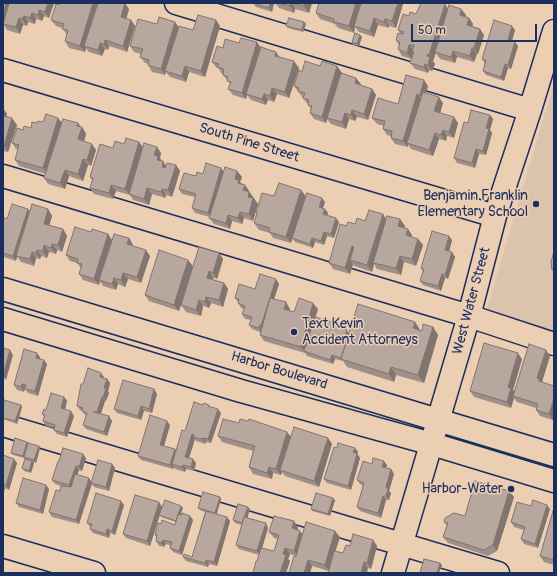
<!DOCTYPE html>
<style>
body{margin:0}
#map{position:relative;width:557px;height:576px;overflow:hidden;background:#eccfb3;font-family:Pangolin,sans-serif}
canvas{display:block}
.frame{position:absolute;inset:0;border:4px solid #1b2f5e;pointer-events:none}
.scale{position:absolute;left:411px;top:24px;width:126px;height:18px;box-sizing:border-box;border:2px solid #1b2f5e;border-top:0;padding-left:5px;font-size:12px;line-height:14px;white-space:nowrap;color:#1b2f5e;-webkit-text-stroke:3px #eccfb3;paint-order:stroke}
</style>
<div id="map">
<canvas width="557" height="576"></canvas>
<div class="frame"></div>
<div class="scale">50 m</div>
</div>
<script>
const context = document.querySelector('canvas').getContext('2d');
context.lineJoin = 'round';
function paint(path, color) {
  context.fillStyle = color;
  context.fill(path, 'evenodd');
}
function toPath(rows) {
  const path = new Path2D();
  for (const r of rows) {
    path.moveTo(r[0], r[1]);
    for (let i = 2; i < r.length; i += 2) path.lineTo(r[i], r[i + 1]);
  }
  return path;
}
function stroke(path, color, width, dash) {
  context.strokeStyle = color;
  context.lineWidth = width;
  context.lineCap = dash ? 'butt' : 'round';
  context.setLineDash(dash || []);
  context.stroke(path);
}
function drawText(font, color, halo, rows, align = 'center') {
  context.font = font + ' Pangolin,sans-serif';
  context.lineWidth = 3;
  context.setLineDash([]);
  context.textBaseline = 'middle';
  context.strokeStyle = halo;
  context.fillStyle = color;
  for (const [text, x, y, turn = 0] of rows) {
    context.save();
    context.translate(x, y);
    context.rotate((+turn || 0) * Math.PI / 180);
    context.textAlign = isNaN(turn) ? turn : align;
    if (halo) context.strokeText(text, 0, 0);
    context.fillText(text, 0, 0);
    context.restore();
  }
}
paint(toPath([
 [554,83,554,346,482,325]
]), '#dcc3ad');
const minor = toPath([
 [176,3,530,110],
 [3,70,495,216],
 [3,176,469,316,554,344],
 [3,425,498,573],
 [3,546,94,573],
 [393,573,469,316,495,216,530,110,554,31]
]);
const major = toPath([
 [3,289,554,455],
 [3,319,241,391,432,444,554,481]
]);
stroke(minor, '#1b2f5e', 25);
stroke(major, '#1b2f5e', 25);
stroke(minor, '#eccfb3', 22);
stroke(major, '#eccfb3', 22);
paint(toPath([
 [3,3,54,3,49,18,44,16,42,21,36,19,35,24,28,22,27,26,23,25,20,34,7,30,4,25,3,27],
 [253,3,274,3,272,12,256,7],
 [275,3,312,3,309,13,295,9,294,13,279,8],
 [319,3,403,3,403,4,396,28,389,26,389,28,378,25,374,37,359,32,355,27,354,33,338,28,335,24,320,19,316,13],
 [59,5,97,5,129,9,126,19,131,20,135,26,127,52,109,46,108,50,105,49,102,56,89,52,86,48,85,52,69,48,65,41,67,35,62,28,56,26,51,20],
 [448,9,461,9,466,15,465,17,469,18,473,24,472,26,480,29,484,35,478,54,477,54,474,62,457,57,455,63,440,59,436,53,433,61,432,61,435,64,432,71,429,70,428,73,415,69,410,63,413,53,411,59,402,56,398,49,399,45,396,40,401,34,398,30,416,14],
 [175,22,179,28,193,30,220,26,205,77,189,72,186,82,170,77,166,72,165,75,152,72,148,65,148,64,145,63,140,57,141,54,134,52,130,46,157,24],
 [304,22,306,24,303,32,288,28,286,26],
 [515,30,512,41,515,42,518,46,511,69,508,68,504,81,486,75,483,71,485,64,482,59],
 [360,35,362,37,359,46,353,45,352,42],
 [257,42,260,48,279,57,299,68,289,98,277,94,274,102,268,100,266,105,251,100,247,95,246,99,233,95,228,89,230,84,223,75,223,74,222,74,218,68,217,68,212,62,223,48,239,43],
 [320,66,337,66,342,73,342,74,361,85,372,89,376,95,368,120,357,117,355,121,349,119,346,129,331,124,327,119,326,123,314,119,310,113,311,109,303,98,294,86,302,72],
 [428,86,426,93,443,103,440,113,458,123,454,138,447,136,446,141,439,139,433,156,411,149,408,145,408,147,395,144,391,138,391,136,387,135,383,129,384,126,377,124,372,118,398,104],
 [3,108,7,114,6,116,17,125,8,152,3,151],
 [490,115,493,119,490,130,492,133,486,155,479,154,475,168,457,163,454,158,468,123],
 [43,122,78,123,80,127,82,127,86,134,84,141,96,150,91,166,88,165,83,181,69,176,65,189,48,184,44,178,45,174,19,166,15,160,18,150,16,149,12,143,23,130,31,128,37,123],
 [139,142,143,147,157,147,161,153,160,158,161,161,166,165,176,165,180,171,172,197,166,195,165,198,152,194,149,205,133,200,130,195,116,191,113,199,94,194,90,188,92,180,90,177,113,148,124,144],
 [224,171,237,171,242,177,240,182,242,184,245,185,258,204,253,221,244,218,242,224,232,221,230,229,214,224,209,218,210,217,195,213,192,208,195,197,182,194,179,189,196,176],
 [274,196,306,196,297,224,325,202,323,208,328,213,327,215,339,222,334,238,327,236,324,245,315,242,313,248,295,242,292,238,291,243,273,238,270,233,259,230,254,223,257,214,256,213],
 [28,209,30,212,48,209,52,216,49,225,63,229,67,236,62,252,57,250,56,254,49,252,47,258,41,256,40,259,36,258,34,266,21,262,17,256,16,261,4,257,3,256,3,217,7,219],
 [383,214,386,219,400,219,405,226,404,227,412,235,411,237,418,239,423,245,416,266,404,262,401,275,377,269,374,264,372,272,354,266,353,264,350,274,333,269,329,263,346,226,365,221],
 [91,232,108,234,112,240,129,238,133,245,133,246,150,256,141,283,128,279,125,287,118,284,116,290,103,286,100,281,99,285,83,280,79,274,81,268,77,263,70,261,66,255],
 [452,240,449,252,452,252,455,257,448,279,445,278,441,291,423,285,420,281,423,272,421,268],
 [219,253,223,259,217,279,213,278,212,280,224,283,228,289,223,307,211,303,209,308,203,306,201,316,186,312,181,305],
 [193,266,179,311,149,301,145,295],
 [279,284,274,299,290,309,289,311,294,312,318,309,315,317,336,323,339,328,349,334,415,322,420,330,422,331,433,327,438,335,424,383,396,375,394,382,347,367,343,361,335,359,333,364,307,356,305,353,264,341,260,335,260,332,252,329,249,325,251,320,245,319,242,314,244,309,241,308,238,303,238,302,235,298,255,289],
 [550,356,542,382,553,420,540,416,536,410,536,408,517,402,514,398,511,408,474,397,470,391,522,359,513,390,514,391],
 [40,357,40,359,47,364,38,396,28,393,25,388,24,392,17,390,14,385],
 [104,377,104,378,107,379,110,383,108,391,109,393,106,401,105,401,101,414,112,421,107,436,86,429,83,425,86,416,82,411,80,410,77,406,83,384],
 [154,389,157,394,152,413,144,411,141,420,117,413,114,409],
 [64,397,67,401,65,410,74,416,67,437,57,434,54,430,55,428,46,426,43,421,44,417,42,414,46,410],
 [3,401,22,407,17,424,3,419],
 [210,406,221,413,211,443,206,442,205,444,196,441,195,439,189,458,196,463,194,471,186,469,185,472,175,469,174,467,173,469,141,460,138,456,170,425,164,446,176,450,185,431],
 [239,423,291,436,328,438,332,444,319,487,285,476,282,472,281,475,273,473,272,479,253,474,249,467,253,451,222,442,218,436],
 [27,442,28,443,39,446,40,448,36,463,33,462,34,463,31,473,24,471,22,468,25,459,24,458,13,455,11,453],
 [337,448,355,448,358,452,357,453,360,458,351,490,327,483,324,479],
 [3,455,17,463,9,490,5,488,3,495],
 [86,458,82,471,79,470,77,475,92,482,112,464,115,468,109,491,94,487,92,484,79,524,52,517,49,512,60,491,61,486,55,484,52,480,59,461],
 [372,464,387,465,386,468,391,469,394,474,389,491,391,493,389,500,386,500,381,518,360,511,357,507,363,486,360,484,357,480],
 [49,489,43,514,19,507,16,503],
 [509,491,514,497,497,551,488,556,448,543,443,537,447,526,444,522,465,516],
 [220,497,221,499,217,514,230,521,217,566,209,564,208,567,186,561,183,557,192,557,205,512,200,510,198,508],
 [335,500,330,516,312,511,311,509],
 [124,505,115,535,110,533,109,538,93,533,90,529,91,527,90,527,87,523],
 [162,506,183,508,180,515,190,516,193,520,182,555,173,552,170,548,171,546,166,544,164,547,159,546,156,541,157,538,155,535,161,524,175,525,176,522,161,517,160,515,150,546,126,538,123,534],
 [531,506,550,509,538,548,524,544,521,539,524,530,514,527,511,522],
 [250,509,247,518,268,528,262,548,274,551,278,539,274,538,269,532,294,521,298,528,298,530,302,534,340,537,335,551,343,553,350,546,373,540,377,546,371,569,368,568,328,571,312,566,310,573,289,573,296,556,290,554,288,559,290,561,286,573,253,573,259,555,239,549,236,545,242,525,235,523,233,520],
 [554,511,554,565,544,562,540,556]
]), '#9e9088');
paint(toPath([
 [6,3,10,3,3,24,4,25,3,27,3,14],
 [48,3,54,3,49,18,45,12],
 [93,3,96,3,98,6,84,46,86,48,85,52,80,46],
 [125,3,129,9,125,23,121,17],
 [270,3,274,3,272,12,269,8],
 [291,3,292,3,295,9,294,13,290,6],
 [305,3,312,3,309,13,304,6],
 [356,3,363,3,354,26,355,27,354,33,349,26],
 [398,3,403,3,403,4,396,28,392,21],
 [445,4,449,10,433,61,429,55],
 [461,9,466,15,464,21,460,15],
 [39,10,44,16,42,21,38,15],
 [32,13,36,19,35,24,30,18],
 [24,16,28,22,27,26,22,19],
 [19,18,23,25,20,34,16,27],
 [374,18,378,25,374,37,370,31],
 [469,18,473,24,471,31,467,25],
 [385,19,389,26,389,28,384,22],
 [131,20,135,26,127,52,123,46],
 [216,20,220,26,205,77,201,71],
 [175,22,179,28,165,71,166,72,165,75,161,69],
 [304,22,306,24,303,32,302,30],
 [512,26,515,30,511,44,508,39],
 [480,29,484,35,478,54,474,48],
 [360,35,362,37,359,46,357,44],
 [105,40,109,46,108,50,104,44],
 [257,42,261,48,246,94,247,95,246,99,242,93],
 [515,42,518,46,511,69,508,65],
 [100,43,105,49,102,56,98,50],
 [409,45,414,51,412,51,413,53,411,59,407,53],
 [472,48,477,54,474,62,470,56],
 [453,51,457,57,455,63,451,57],
 [276,52,281,59,275,56],
 [428,54,435,64,432,71,428,65,427,56],
 [294,61,299,68,289,98,285,92],
 [425,64,429,70,428,73,424,67],
 [505,64,508,68,504,81,501,77],
 [185,66,189,72,186,82,182,76],
 [337,66,342,73,326,123,322,117],
 [356,78,361,84,359,89,355,83],
 [424,80,428,86,424,101,420,95],
 [272,88,277,94,274,102,270,96],
 [372,89,376,95,368,120,364,114],
 [264,94,268,100,266,105,262,99],
 [417,94,422,100,407,143,408,145,408,147,403,141],
 [439,97,443,103,439,118,434,111],
 [3,108,7,114,5,121,3,118],
 [352,110,357,117,355,121,351,115],
 [345,113,349,119,346,129,342,122],
 [490,115,493,119,490,130,492,133,486,155,483,151,486,128],
 [454,117,458,123,454,138,449,132],
 [12,118,17,125,8,152,4,146],
 [58,118,63,124,48,174,43,168],
 [78,123,82,129,82,127,86,134,83,145,78,139,77,126],
 [443,130,447,136,446,141,441,135],
 [435,133,439,139,433,156,429,150],
 [139,142,143,148,129,194,130,195,125,189],
 [92,144,96,150,91,166,87,160],
 [157,147,161,153,160,158,162,162,162,166,154,155],
 [476,149,479,154,475,168,472,163],
 [83,159,88,165,83,181,78,174],
 [163,161,167,168,166,173,162,167],
 [176,165,180,171,172,197,168,190],
 [221,168,224,172,211,217,208,213],
 [65,170,69,176,65,189,60,183],
 [237,171,242,177,240,182,243,186,243,190,235,179],
 [111,185,116,191,113,199,109,193],
 [245,185,249,191,247,197,243,190],
 [147,188,152,194,149,205,144,199],
 [162,189,166,195,165,198,161,192],
 [301,190,306,196,291,243,286,237],
 [249,192,258,204,253,221,249,214,248,197],
 [322,198,325,202,322,211,319,207],
 [28,209,30,213,16,261,13,256],
 [48,209,52,216,48,230,44,224],
 [325,209,328,213,326,218,323,214],
 [240,212,244,218,242,224,238,218],
 [383,214,387,221,373,263,374,264,372,272,367,265],
 [228,215,232,221,230,229,226,223],
 [336,218,339,222,334,238,331,234],
 [400,219,405,226,403,232,398,226],
 [63,229,67,236,62,252,58,245],
 [408,229,412,235,410,242,406,235],
 [324,232,327,236,324,245,321,241],
 [108,234,112,240,99,280,100,281,99,285,94,279],
 [449,236,452,240,448,255,445,250],
 [129,238,133,245,131,250,127,244],
 [312,238,315,242,313,248,310,244],
 [418,239,423,245,416,266,412,259],
 [52,244,57,250,56,254,51,248],
 [44,245,49,252,47,258,43,251],
 [352,246,356,252,350,260,353,264,350,274,345,268],
 [37,250,41,256,40,259,36,253],
 [146,250,150,256,141,283,137,277],
 [32,252,36,258,34,266,30,259],
 [452,252,455,257,448,279,445,275],
 [219,253,223,259,217,279,213,273],
 [400,256,404,262,401,275,396,268],
 [188,260,193,266,179,311,174,305],
 [209,271,213,278,211,285,207,278],
 [123,273,128,279,125,287,121,280],
 [442,274,445,278,441,291,438,286],
 [114,278,118,284,116,290,112,284],
 [276,279,279,284,264,330,261,326],
 [224,283,228,289,223,307,219,300],
 [206,297,211,303,209,308,205,302],
 [199,300,203,306,201,316,196,310],
 [286,302,290,309,288,315,284,309],
 [313,303,318,309,305,352,304,351,305,353,301,347],
 [415,322,420,330,413,328],
 [260,325,263,330,262,333,259,328],
 [433,327,438,335,424,383,418,375],
 [347,330,350,335,347,344,343,342],
 [10,350,13,355,6,380,3,376,3,375],
 [546,350,550,356,542,382,544,385,537,378],
 [37,353,40,357,39,362,36,358],
 [518,353,522,359,513,390,516,394,513,396,514,398,511,408,507,402,508,387],
 [332,355,335,359,333,364,330,360],
 [44,360,47,364,38,396,35,391],
 [391,367,396,375,394,382,389,374],
 [101,373,104,377,103,381,100,377],
 [107,379,110,383,108,391,109,393,106,401,103,397,104,388],
 [22,384,25,388,24,392,21,387],
 [154,389,157,394,152,413,149,409],
 [64,397,67,401,64,413,61,408],
 [102,397,105,401,100,416,97,412],
 [554,398,554,419,553,420,549,414],
 [21,405,22,407,17,424,15,421],
 [141,406,144,411,141,420,138,416],
 [218,409,221,413,211,443,208,439],
 [71,411,74,416,67,437,64,433],
 [109,416,112,421,107,436,104,432],
 [167,421,170,425,163,449,160,445],
 [287,432,292,438,280,470,282,472,281,475,276,469],
 [192,434,195,439,188,461,185,457],
 [203,438,206,442,205,444,202,439],
 [328,438,332,444,319,487,314,481],
 [27,442,29,444,24,458,23,456],
 [39,446,40,448,36,463,34,460],
 [355,448,358,452,356,457,353,452],
 [175,449,178,453,172,464,174,467,173,469,170,465],
 [83,454,86,458,82,471,79,467],
 [357,454,360,458,351,490,348,486],
 [14,459,17,463,9,490,6,485],
 [193,459,196,463,194,471,191,467],
 [32,461,34,463,31,473,29,471],
 [384,461,387,465,385,471,382,467],
 [112,464,115,468,109,491,106,487],
 [183,465,186,469,185,472,182,467],
 [76,466,79,470,72,490,69,485],
 [269,467,273,473,272,479,267,473],
 [391,469,394,474,389,491,391,493,389,500,386,496,386,487],
 [89,478,92,483,79,524,76,520],
 [3,485,5,488,3,495],
 [46,485,49,489,43,514,40,510],
 [509,491,514,497,497,551,493,545],
 [383,496,386,500,381,518,378,513],
 [220,497,221,499,216,515,215,513],
 [333,498,335,500,330,516,328,514],
 [121,501,124,505,115,535,112,531],
 [159,502,162,507,150,546,147,541],
 [547,505,550,509,538,548,535,544],
 [181,506,183,508,177,523,176,521],
 [248,507,250,509,245,526,243,524],
 [190,516,193,520,182,555,179,551],
 [227,517,230,521,217,566,214,562],
 [294,521,298,528,296,534,292,528],
 [266,523,268,528,260,555,257,551],
 [107,529,110,533,109,538,106,534],
 [300,531,304,537,298,557,294,551],
 [335,531,340,537,329,571,325,565],
 [163,540,166,544,164,547,161,543],
 [373,540,377,546,371,569,367,563],
 [285,548,290,554,288,559,290,561,286,573,280,573,283,554],
 [206,560,209,564,208,567,205,563],
 [308,560,312,566,310,573,304,573],
 [364,562,368,568,367,573,361,573],
 [440,563,442,565,439,573,437,573]
]), '#81756f');
const building = toPath([
 [3,3,6,3,3,14,3,3],
 [9,3,48,3,45,12,39,10,38,15,32,13,30,18,24,16,22,19,19,18,16,27,3,24,9,3],
 [60,3,93,3,80,46,65,41,68,30,62,29,64,24,51,20,56,4,59,5,60,3],
 [98,3,125,3,121,17,131,20,123,46,105,40,104,44,100,43,98,50,84,46,98,3],
 [253,3,270,3,269,8,253,3],
 [278,3,291,3,290,6,278,3],
 [293,3,305,3,304,6,293,3],
 [319,3,356,3,349,26,334,22,334,19,316,13,319,3],
 [361,3,398,3,392,21,385,19,384,22,374,18,370,31,354,26,361,3],
 [421,3,441,3,445,4,429,55,428,54,427,56,430,57,428,65,425,64,424,67,410,63,414,52,412,51,414,45,409,45,407,53,398,49,400,42,396,40,398,33,403,34,404,32,398,30,403,14,409,16,410,12,416,14,421,3],
 [449,5,461,9,460,15,469,18,467,25,480,29,474,48,472,48,470,56,453,51,451,57,435,52,449,5],
 [198,15,216,20,201,71,185,66,182,76,165,71,179,26,193,30,198,15],
 [159,17,175,22,161,69,148,65,149,60,140,57,143,49,130,46,138,19,157,24,159,17],
 [289,18,304,22,302,30,286,26,289,18],
 [494,20,512,26,508,39,515,42,508,65,505,64,501,77,483,71,486,60,482,59,494,20],
 [355,33,360,35,357,44,352,42,355,33],
 [241,38,257,42,242,93,228,89,231,82,227,81,228,77,223,75,224,69,217,67,219,64,212,62,217,46,223,48,225,39,239,43,241,38],
 [261,47,276,52,275,56,294,61,285,92,272,88,270,96,264,94,262,99,246,94,261,47],
 [305,61,320,66,322,61,337,66,322,117,310,113,312,106,308,105,309,100,303,98,305,93,298,91,299,88,294,86,299,70,302,72,305,61],
 [341,73,356,78,355,83,372,89,364,114,352,110,351,115,345,113,342,122,327,118,341,73],
 [406,75,424,80,420,95,417,94,403,141,391,138,392,131,383,129,385,121,372,118,378,98,398,104,406,75],
 [423,92,439,97,434,111,454,117,449,132,443,130,441,135,435,133,429,150,407,143,423,92],
 [471,110,490,115,486,128,489,129,483,151,476,149,472,163,454,158,464,122,468,123,471,110],
 [46,114,58,118,43,168,15,160,19,145,12,143,17,128,23,130,24,126,31,128,32,122,37,123,38,121,43,122,46,114],
 [3,116,12,118,4,146,3,146,3,116],
 [63,119,78,123,77,126,82,127,78,139,92,144,87,160,83,159,78,174,65,170,60,183,44,178,63,119],
 [126,138,139,142,125,189,111,185,109,193,90,188,93,178,90,177,100,144,113,148,115,141,124,144,126,138],
 [144,143,157,147,154,155,158,156,157,160,163,161,162,167,165,168,167,163,176,165,168,190,162,189,161,192,147,188,144,199,129,194,144,143],
 [206,163,221,168,208,213,192,208,196,194,179,189,184,173,196,176,197,172,203,174,206,163],
 [225,167,237,171,235,179,239,180,238,183,245,185,243,190,249,192,248,197,253,198,249,214,240,212,238,218,228,215,226,223,209,218,225,167],
 [279,183,301,190,286,237,269,232,270,228,254,223,257,213,256,213,262,193,274,196,279,183],
 [307,193,322,198,319,207,325,209,323,214,336,218,331,234,324,232,321,241,312,238,310,244,292,238,307,193],
 [12,204,28,209,13,256,3,253,3,217,7,219,12,204],
 [32,204,48,209,44,224,63,229,58,245,52,244,51,248,44,245,43,251,37,250,36,253,32,252,30,259,16,256,32,204],
 [369,210,383,214,367,265,350,260,354,247,352,246,345,268,329,263,340,224,346,226,348,222,355,224,357,218,365,221,369,210],
 [387,216,400,219,398,226,408,229,406,235,418,239,412,259,400,256,396,268,373,263,387,216],
 [75,227,91,232,92,229,108,234,94,279,79,274,82,264,77,263,78,259,66,255,75,227],
 [432,231,449,236,445,250,452,252,445,275,442,274,438,286,420,281,424,269,421,268,432,231],
 [114,234,129,238,127,244,146,250,137,277,123,273,121,280,114,278,112,284,99,280,114,234],
 [199,247,219,253,213,273,209,271,207,278,224,283,219,300,206,297,205,302,199,300,196,310,181,305,199,247],
 [159,250,188,260,174,305,145,295,159,250],
 [554,251,554,271,552,270,551,262,554,251],
 [260,274,276,279,261,326,260,325,259,328,249,325,252,317,242,314,245,306,238,303,239,299,235,298,239,284,255,289,260,274],
 [270,298,286,302,284,309,294,312,299,298,313,303,301,347,260,335,270,298],
 [358,304,415,322,413,328,422,331,423,324,433,327,418,375,391,367,389,374,341,359,358,304],
 [315,317,336,323,335,326,347,330,343,342,346,343,341,358,332,355,330,360,304,351,315,317],
 [484,343,518,353,508,387,511,388,507,402,470,391,484,343],
 [529,344,546,350,537,378,539,379,539,381,554,386,554,398,549,414,536,410,538,404,513,396,529,344],
 [3,348,10,350,3,375,3,348],
 [24,349,37,353,36,358,44,360,35,391,25,389,26,385,22,384,21,387,14,385,24,349],
 [88,368,101,373,100,377,107,379,104,388,106,389,103,397,102,397,97,412,93,412,109,416,104,432,83,425,87,413,82,411,83,408,77,406,81,384,83,384,88,368],
 [123,380,154,389,149,409,141,406,138,416,114,409,123,380],
 [51,393,64,397,61,408,71,411,64,433,54,430,55,425,43,421,45,415,42,414,44,409,46,410,51,393],
 [4,400,21,405,15,421,3,418,4,400],
 [194,402,203,405,204,403,209,405,208,406,218,409,208,439,203,438,202,439,193,437,194,435,192,434,185,457,193,459,191,467,183,465,182,467,172,464,182,430,185,431,194,402],
 [150,415,167,421,160,445,175,449,170,465,138,456,150,415],
 [223,419,239,423,240,419,248,421,249,419,287,432,276,469,269,467,267,473,249,467,255,446,218,436,223,419],
 [294,427,328,438,314,481,280,470,294,427],
 [15,438,27,442,23,456,11,453,15,438],
 [28,443,39,446,34,460,24,457,28,443],
 [338,443,355,448,353,452,357,454,348,486,324,479,334,447,337,448,338,443],
 [63,448,83,454,79,467,76,466,69,485,52,480,58,461,59,461,63,448],
 [3,455,14,459,6,485,3,484,3,455],
 [373,458,384,461,382,467,391,469,386,487,388,489,386,496,383,496,378,513,357,507,364,483,357,480,363,461,372,464,373,458],
 [25,459,32,461,29,471,22,468,25,459],
 [98,460,112,464,106,487,91,483,98,460],
 [75,474,89,478,76,520,49,512,56,490,60,491,61,486,71,487,75,474],
 [23,478,46,485,40,510,16,503,23,478],
 [475,481,509,491,493,545,484,550,443,537,448,523,444,522,445,518,454,513,465,516,475,481],
 [203,492,220,497,215,513,198,508,203,492],
 [96,493,121,501,112,531,107,529,106,534,90,529,92,524,87,523,96,493],
 [316,493,333,498,328,514,311,509,316,493],
 [135,495,159,502,147,541,123,534,135,495],
 [165,500,181,506,176,521,159,515,165,500],
 [533,500,547,505,535,544,521,539,525,527,511,522,517,502,531,506,533,500],
 [238,504,248,507,242,523,233,520,238,504],
 [206,511,227,517,214,562,206,560,205,563,183,557,184,554,192,557,206,511],
 [553,511,554,511,554,560,540,556,553,511],
 [182,513,190,516,179,551,170,548,172,542,163,540,161,543,156,541,157,535,155,535,158,523,161,524,162,520,175,525,178,514,182,515,182,513],
 [274,516,294,521,292,528,300,531,294,551,285,548,283,554,286,555,280,573,253,573,256,561,257,561,261,548,274,551,279,535,269,532,274,516],
 [244,517,266,523,257,551,236,545,244,517],
 [306,522,335,531,325,565,308,560,304,573,289,573,294,556,296,556,306,522],
 [353,534,373,540,367,563,364,562,361,573,328,573,334,551,343,553,346,545,350,546,353,534],
 [424,559,440,563,437,573,420,573,424,559]
]);
paint(building, '#b8a79e');
stroke(building, '#81756f', 1);
for (const [x, y, r, color] of [
 [536,204,4,"#1b2f5e"],
 [294,332,4,"#1b2f5e"],
 [511,489,4,"#1b2f5e"]
]) {
  const dot = new Path2D();
  dot.arc(x, y, r, 0, 2 * Math.PI);
  context.fillStyle = color;
  context.fill(dot);
  stroke(dot, '#eccfb3', 1.5);
}
drawText('14px', '#1b2f5e', '#eccfb3', [
 ["South Pine Street",249,143,17],
 ["West Water Street",472,301,-75],
 ["Harbor Boulevard",279,371,17]
]);
drawText('14px', '#1b2f5e', '#eccfb3', [
 ["Benjamin Franklin",528,196],
 ["Elementary School",528,212],
 ["Text Kevin",302,324,"left"],
 ["Accident Attorneys",302,340,"left"],
 ["Harbor-Water",503,489]
], 'right');
</script>
